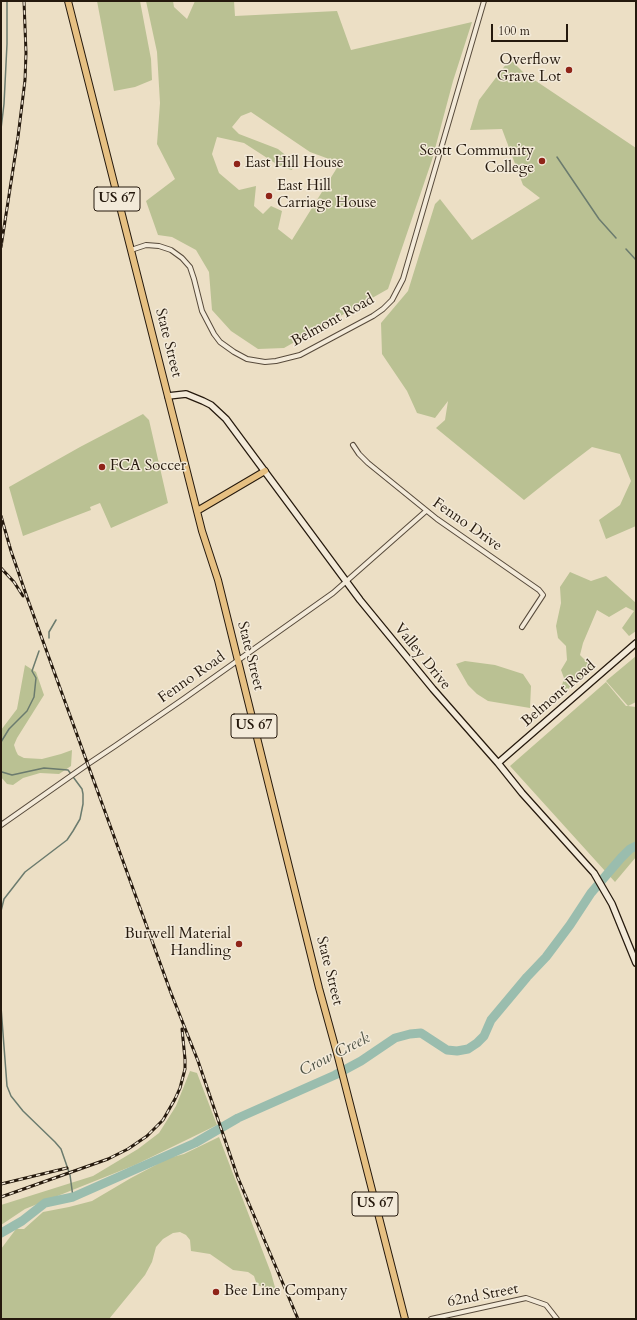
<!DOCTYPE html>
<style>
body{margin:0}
#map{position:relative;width:637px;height:1320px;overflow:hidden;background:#ecdfc5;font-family:Cardo,serif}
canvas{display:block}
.frame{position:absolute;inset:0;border:2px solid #25190d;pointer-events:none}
.scale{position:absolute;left:491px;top:24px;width:77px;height:18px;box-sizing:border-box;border:2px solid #25190d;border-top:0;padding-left:5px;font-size:12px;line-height:14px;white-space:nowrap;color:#25190d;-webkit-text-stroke:3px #f3ead9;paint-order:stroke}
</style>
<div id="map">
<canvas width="637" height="1320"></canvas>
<div class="frame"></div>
<div class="scale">100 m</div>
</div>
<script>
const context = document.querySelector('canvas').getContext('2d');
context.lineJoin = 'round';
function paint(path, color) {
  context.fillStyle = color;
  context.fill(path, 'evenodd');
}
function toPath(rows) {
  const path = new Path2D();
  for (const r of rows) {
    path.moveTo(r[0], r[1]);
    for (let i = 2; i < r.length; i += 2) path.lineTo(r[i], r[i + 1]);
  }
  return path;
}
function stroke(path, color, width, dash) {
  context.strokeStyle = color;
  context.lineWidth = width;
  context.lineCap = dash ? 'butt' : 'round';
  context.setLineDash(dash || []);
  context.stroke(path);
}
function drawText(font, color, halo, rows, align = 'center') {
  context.font = font + ' Cardo,serif';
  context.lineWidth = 3;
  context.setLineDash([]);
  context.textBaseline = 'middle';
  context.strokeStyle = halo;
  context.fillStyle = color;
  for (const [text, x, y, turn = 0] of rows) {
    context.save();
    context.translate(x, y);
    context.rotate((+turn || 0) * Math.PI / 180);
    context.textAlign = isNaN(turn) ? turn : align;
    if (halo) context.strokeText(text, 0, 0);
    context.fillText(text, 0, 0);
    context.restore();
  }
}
paint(toPath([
 [97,1,140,1,151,59,152,80,135,87,114,91],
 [146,1,173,1,174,7,187,19,195,1,234,1,235,16,337,11,351,50,472,22,453,81,432,160,388,289,284,348,258,349,231,331,212,310,209,272,196,250,172,237,158,235,146,201,175,179,157,144,160,103,157,52],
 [251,112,310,152,340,163,292,240,278,229,282,211,271,206,263,214,254,206,256,186,239,190,219,173,212,154,217,137,244,143,281,167,292,170,294,162,278,149,239,134,232,127,241,116],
 [510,59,524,73,636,148,636,526,606,539,599,520,620,505,631,481,620,454,592,447,554,476,524,500,436,428,445,420,448,401,435,418,417,413,407,391,382,354,381,323,408,291,435,204,440,199,472,240,540,198,523,185,502,129,470,130,479,100],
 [143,414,149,420,168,503,111,528,100,503,90,507,91,510,23,536,9,487,80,447],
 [570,572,591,581,606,576,636,603,636,631,629,636,622,628,634,611,626,607,609,617,597,610,583,643,580,655,593,668,555,700,551,695,561,689,564,678,561,670,567,660,566,646,558,638,556,626,561,603,560,587],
 [636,656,636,702,628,706,636,707,636,857,615,882,510,766,606,682,626,706,628,706,606,681],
 [465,661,495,665,523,674,531,686,530,708,488,701,477,694,468,685,456,664],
 [25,665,36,672,44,695,17,738,14,745,16,751,18,755,24,758,42,759,61,754,72,750,71,766,59,774,40,773,23,778,13,785,7,784,1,777,1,730,17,709],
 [190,1071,197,1073,217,1125,135,1165,25,1209,1,1225,1,1205,93,1176,138,1149,159,1133,176,1106],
 [219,1137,271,1273,276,1291,257,1285,254,1276,248,1272,233,1270,210,1254,191,1251,190,1240,186,1235,180,1232,173,1233,163,1239,156,1247,152,1262,145,1275,109,1319,1,1319,1,1249,16,1229,24,1229,43,1212,69,1207,92,1201,131,1178,169,1158,184,1154]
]), '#bac193');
stroke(toPath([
 [1,129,4,104,7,44,7,1],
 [557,157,599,219,616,238],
 [626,249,636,260],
 [49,638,49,632,56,620],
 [1,742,9,729,27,711,34,697,36,678,32,671,39,651],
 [1,771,2,772,12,775,44,768,68,770,82,789,83,794,83,804,80,819,73,831,67,840,25,872,4,899,1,911],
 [1,1007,7,1086,11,1096,23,1111,55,1142,61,1149,70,1175,73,1197]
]), '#6b7b6e', 1.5);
stroke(toPath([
 [1,1233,22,1221,45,1203,73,1197,195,1143,238,1118,335,1075,361,1061,395,1038,410,1034,421,1033,447,1050,457,1051,468,1049,477,1043,484,1036,491,1020,527,977,546,957,570,925,591,893,621,858,630,849,636,846]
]), '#9abdae', 9);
const street = toPath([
 [131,250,146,245,159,246,171,250,182,258,190,267,194,279,202,311,214,334,220,342,234,352,247,359,265,362,276,361,300,355,373,316,383,309,392,300,403,279,484,1],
 [353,445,359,454,368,463,437,519,539,590,543,595,522,627],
 [1,825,88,764,115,746,182,700,333,593,426,511],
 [431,1319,526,1298,546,1305,557,1319]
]);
const secondary = toPath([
 [168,396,186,394,203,401,211,405,226,419,360,600,433,689,498,763,522,793,594,873,612,904,636,963],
 [498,763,636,643]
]);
const primary = toPath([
 [68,1,202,531,218,580,319,988,338,1057,405,1319],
 [197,511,265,471]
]);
stroke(street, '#574a3b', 6);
stroke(secondary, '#25190d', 8);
stroke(primary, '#25190d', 8);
stroke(street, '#f3ead9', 4);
stroke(secondary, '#f3ead9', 5.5);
stroke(primary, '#e6c082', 6);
const rail = toPath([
 [1,247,18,137,25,80,26,53,24,1],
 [1,516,11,551,28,600,171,993,198,1061,238,1178,298,1319],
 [1,568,14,582,23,596],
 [1,1184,67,1168],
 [1,1197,108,1159,128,1149,147,1136,163,1120,175,1099,180,1088,185,1069,185,1059,182,1029]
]);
stroke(rail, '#25190d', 3);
stroke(rail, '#f3ead9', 1.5, [4.5]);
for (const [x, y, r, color] of [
 [569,70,4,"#8f2418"],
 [542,161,4,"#8f2418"],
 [237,164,4,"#8f2418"],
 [269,196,4,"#8f2418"],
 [102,467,4,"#8f2418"],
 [239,944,4,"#8f2418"],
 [216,1292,4,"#8f2418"]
]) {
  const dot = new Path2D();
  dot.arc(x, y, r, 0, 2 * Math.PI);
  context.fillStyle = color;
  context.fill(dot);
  stroke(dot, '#f3ead9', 1.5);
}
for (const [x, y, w] of [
 [117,199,46],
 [254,726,46],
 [375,1204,46]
]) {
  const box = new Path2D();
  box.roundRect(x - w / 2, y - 12, w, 24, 3);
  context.fillStyle = '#f3ead9';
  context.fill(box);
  stroke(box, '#25190d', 1);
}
drawText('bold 14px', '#25190d', null, [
 ["US 67",117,199],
 ["US 67",254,726],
 ["US 67",375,1204]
]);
drawText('15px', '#25190d', '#f3ead9', [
 ["Overflow",561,61,"right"],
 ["Grave Lot",561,78,"right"],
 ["Scott Community",534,152,"right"],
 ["College",534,169,"right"],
 ["East Hill House",245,164],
 ["East Hill",277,187],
 ["Carriage House",277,204],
 ["FCA Soccer",110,467],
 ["Burwell Material",231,935,"right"],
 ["Handling",231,952,"right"],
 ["Bee Line Company",224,1292]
], 'left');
drawText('15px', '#25190d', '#f3ead9', [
 ["Belmont Road",333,321,-29],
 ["State Street",168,343,76],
 ["Fenno Drive",467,525,35],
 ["State Street",250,656,76],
 ["Valley Drive",422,657,51],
 ["Fenno Road",192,678,-35],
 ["Belmont Road",559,694,-41],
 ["State Street",329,971,76],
 ["62nd Street",483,1296,-11]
]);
drawText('italic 16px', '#4e5245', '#f3ead9', [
 ["Crow Creek",335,1055,-27]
]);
</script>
